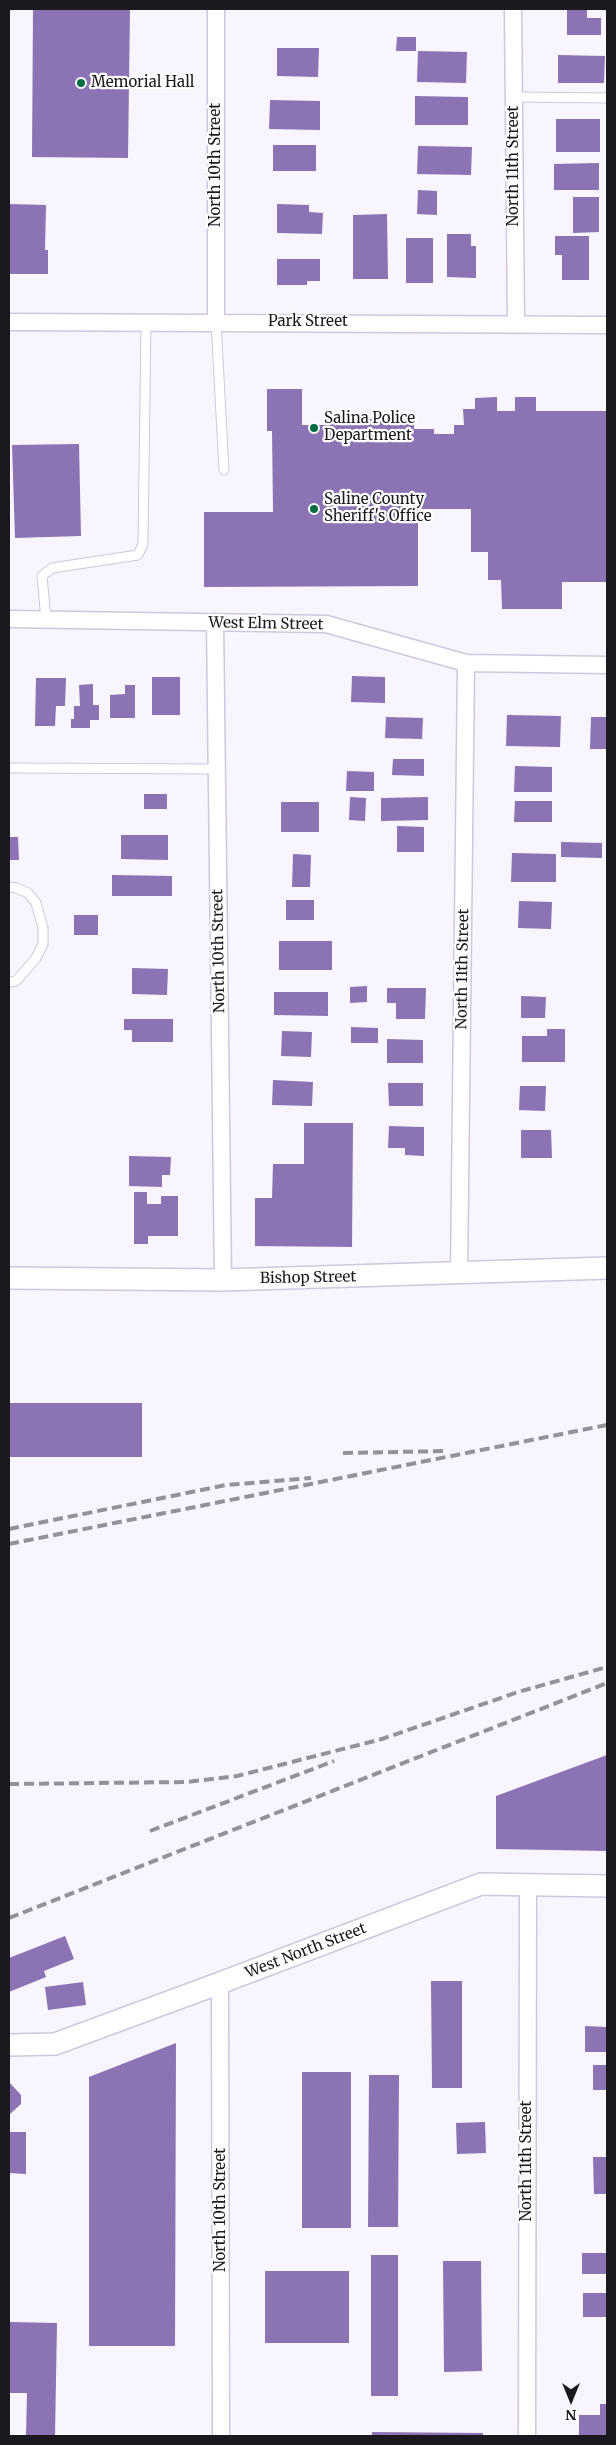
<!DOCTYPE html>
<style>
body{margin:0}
#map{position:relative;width:616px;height:2445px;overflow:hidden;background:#f8f5ff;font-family:Merriweather,serif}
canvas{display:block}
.frame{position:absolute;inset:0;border:10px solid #1b1820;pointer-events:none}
.north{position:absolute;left:546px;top:2375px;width:50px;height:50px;-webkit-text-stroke:4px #fff;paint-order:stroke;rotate:180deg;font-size:14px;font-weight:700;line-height:20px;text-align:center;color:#1b1820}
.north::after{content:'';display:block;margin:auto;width:18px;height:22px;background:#1b1820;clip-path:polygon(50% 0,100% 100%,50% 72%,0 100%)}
</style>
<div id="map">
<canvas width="616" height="2445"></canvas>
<div class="frame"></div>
<div class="north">N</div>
</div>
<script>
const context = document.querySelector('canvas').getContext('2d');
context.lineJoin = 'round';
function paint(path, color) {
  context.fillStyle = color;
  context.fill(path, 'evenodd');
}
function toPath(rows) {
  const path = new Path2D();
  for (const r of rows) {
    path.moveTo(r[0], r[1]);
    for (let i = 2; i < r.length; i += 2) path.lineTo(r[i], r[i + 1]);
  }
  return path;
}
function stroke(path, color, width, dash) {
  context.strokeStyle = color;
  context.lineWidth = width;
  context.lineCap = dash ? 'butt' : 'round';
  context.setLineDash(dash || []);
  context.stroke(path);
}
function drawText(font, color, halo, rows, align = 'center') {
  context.font = font + ' Merriweather,serif';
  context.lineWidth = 4.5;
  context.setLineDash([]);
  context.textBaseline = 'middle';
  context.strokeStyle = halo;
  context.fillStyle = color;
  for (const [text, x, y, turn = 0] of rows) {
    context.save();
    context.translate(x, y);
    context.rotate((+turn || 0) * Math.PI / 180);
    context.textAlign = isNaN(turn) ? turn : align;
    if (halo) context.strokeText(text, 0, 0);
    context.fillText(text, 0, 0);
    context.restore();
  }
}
paint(toPath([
 [33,9,130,9,128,158,32,157],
 [567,9,587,9,587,18,601,18,601,35,567,35],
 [397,37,416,37,416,51,396,51],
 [277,48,319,48,318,77,277,76],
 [418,51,467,52,466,83,417,82],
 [558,55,605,56,604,83,558,83],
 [415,96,468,97,468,125,415,125],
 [270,100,320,101,320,130,269,129],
 [556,119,600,119,600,152,556,152],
 [273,145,316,145,316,171,273,171],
 [418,146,472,147,471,175,417,174],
 [599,163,599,190,554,190,554,164],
 [418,190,437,191,437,215,417,214],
 [573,197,599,197,599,232,573,233],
 [9,204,46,205,45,250,48,250,48,274,9,274],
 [277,204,309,205,309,212,323,213,322,234,277,233],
 [387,214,388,279,353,279,353,215],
 [447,234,471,234,471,246,476,246,476,278,447,277],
 [555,236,589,236,589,280,562,280,562,255,555,255],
 [406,238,433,238,433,283,406,283],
 [277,259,320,259,320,281,307,281,307,285,277,285],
 [267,389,302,389,302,425,330,425,330,419,414,419,414,429,434,429,434,434,454,434,454,425,464,425,463,409,475,409,475,398,497,397,497,411,515,411,515,397,536,397,536,411,607,411,607,582,562,582,562,609,502,609,501,580,488,580,488,552,471,552,471,509,418,509,418,586,204,587,204,512,273,512,272,431,267,431],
 [79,444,81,536,15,538,12,445],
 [352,676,385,677,385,703,351,702],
 [152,677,180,677,180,715,152,715],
 [36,678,66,678,65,706,56,706,55,726,35,726],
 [93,684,93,705,99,705,99,720,90,720,90,728,71,728,71,719,74,719,74,706,80,706,79,685],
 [125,685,135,685,135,718,110,718,110,695,125,694],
 [507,715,561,716,560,747,506,746],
 [386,717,423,718,422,739,385,738],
 [591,717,607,717,607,749,590,749],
 [393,759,424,759,424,776,392,775],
 [515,766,552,767,552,792,514,792],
 [347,771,374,772,374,791,346,791],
 [144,794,167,794,167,809,144,809],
 [350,797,366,798,365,821,349,820],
 [428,797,428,820,381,821,381,798],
 [515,801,552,801,552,822,514,822],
 [281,802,319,802,319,832,281,832],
 [397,826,424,827,424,852,397,852],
 [121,835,168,835,168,860,121,859],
 [9,837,18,837,19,860,9,860],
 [561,842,602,843,602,858,561,857],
 [512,853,556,854,556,882,511,882],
 [293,854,311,855,310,887,292,887],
 [112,875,172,876,172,896,112,896],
 [286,900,314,900,314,920,286,920],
 [519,901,552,902,551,929,518,928],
 [74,915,98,915,98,935,74,935],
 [279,941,332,941,332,970,279,970],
 [132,968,168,969,167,995,132,994],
 [367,986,367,1002,350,1003,350,987],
 [387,988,426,988,425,1019,396,1019,396,1003,387,1003],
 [274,992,328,992,328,1016,274,1015],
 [521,996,546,997,545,1018,521,1018],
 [124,1019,173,1019,173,1042,132,1042,132,1030,124,1030],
 [351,1027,378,1028,378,1043,351,1043],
 [547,1029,565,1029,565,1062,522,1062,522,1036,547,1036],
 [282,1031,312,1032,311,1057,281,1056],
 [387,1039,423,1040,423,1063,387,1063],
 [273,1080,313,1082,312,1106,272,1105],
 [388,1083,423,1083,423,1106,389,1106],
 [520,1086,546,1086,545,1111,519,1110],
 [304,1123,353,1123,352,1247,255,1246,255,1198,272,1198,273,1164,304,1164],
 [389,1126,424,1127,424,1156,405,1155,405,1148,388,1148],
 [521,1130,551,1130,552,1158,521,1158],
 [129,1156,171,1157,170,1175,162,1175,162,1187,129,1186],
 [134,1192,147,1192,147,1204,161,1204,161,1196,178,1196,178,1236,148,1236,148,1244,134,1244],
 [9,1403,142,1403,142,1457,9,1457],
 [607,1755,607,1851,496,1849,496,1796],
 [65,1936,74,1959,44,1971,46,1977,9,1992,9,1958],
 [431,1981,462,1981,462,2088,432,2088],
 [83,1982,86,2005,48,2010,45,1987],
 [585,2026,607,2027,607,2052,585,2052],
 [176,2043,175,2346,89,2346,89,2077],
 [593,2065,607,2065,607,2090,593,2090],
 [302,2072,351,2072,351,2228,302,2228],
 [369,2075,399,2075,398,2227,368,2227],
 [9,2082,21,2095,21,2104,9,2115],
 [485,2122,486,2153,457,2154,456,2123],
 [9,2132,26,2132,26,2174,9,2173],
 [593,2157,607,2157,607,2194,594,2194],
 [582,2253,606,2253,606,2274,582,2274],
 [371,2255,398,2255,398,2396,371,2396],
 [443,2261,481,2261,482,2371,444,2372],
 [265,2271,349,2271,349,2343,265,2343],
 [583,2293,607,2293,607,2317,583,2317],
 [9,2322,57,2323,55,2436,26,2436,27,2393,9,2393],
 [600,2404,607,2404,607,2436,579,2436,579,2415,600,2415],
 [372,2432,483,2433,483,2436,372,2436]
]), '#8b73b4');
const service = toPath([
 [514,97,607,98],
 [216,322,224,470],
 [46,620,42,576,52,568,138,555,143,544,146,322],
 [9,768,217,769],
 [9,887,16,888,28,893,36,903,43,928,43,944,36,958,16,981,9,982]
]);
const minor = toPath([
 [216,9,216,322],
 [513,9,516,324],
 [9,322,607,325],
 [9,619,326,624,466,663,607,665],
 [215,622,223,1280],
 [459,1274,466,663],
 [220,1983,221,2436],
 [527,2436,528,1886]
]);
const tertiary = toPath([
 [9,1278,223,1280,607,1268],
 [9,2045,55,2044,220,1983,481,1884,607,1886]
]);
stroke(service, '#cec7df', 11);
stroke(minor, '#cec7df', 19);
stroke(tertiary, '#cec7df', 24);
stroke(service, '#fff', 9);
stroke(minor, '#fff', 16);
stroke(tertiary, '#fff', 21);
stroke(toPath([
 [343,1453,448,1451],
 [9,1529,226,1485,311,1478],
 [9,1544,607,1425],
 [9,1784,186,1782,237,1776,382,1739,518,1692,607,1667],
 [150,1831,334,1761],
 [9,1918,607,1683]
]), '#94919a', 4, [10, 5]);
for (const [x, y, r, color] of [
 [81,83,5,"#006d45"],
 [314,428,5,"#006d45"],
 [314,509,5,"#006d45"]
]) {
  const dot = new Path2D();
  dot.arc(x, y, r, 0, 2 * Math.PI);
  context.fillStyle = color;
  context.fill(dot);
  stroke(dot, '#fff', 2);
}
drawText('15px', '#1b1820', '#fff', [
 ["Memorial Hall",91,83],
 ["Salina Police",324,419],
 ["Department",324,436],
 ["Saline County",324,500],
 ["Sheriff's Office",324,517]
], 'left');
drawText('15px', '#1b1820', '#fff', [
 ["North 10th Street",216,165,-90],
 ["North 11th Street",514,166,-90],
 ["Park Street",308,322],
 ["West Elm Street",266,624,1],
 ["North 10th Street",219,951,-91],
 ["North 11th Street",463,969,-89],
 ["Bishop Street",308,1278,-1],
 ["West North Street",306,1951,-21],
 ["North 11th Street",527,2161,-90],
 ["North 10th Street",221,2210,-90]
]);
</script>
